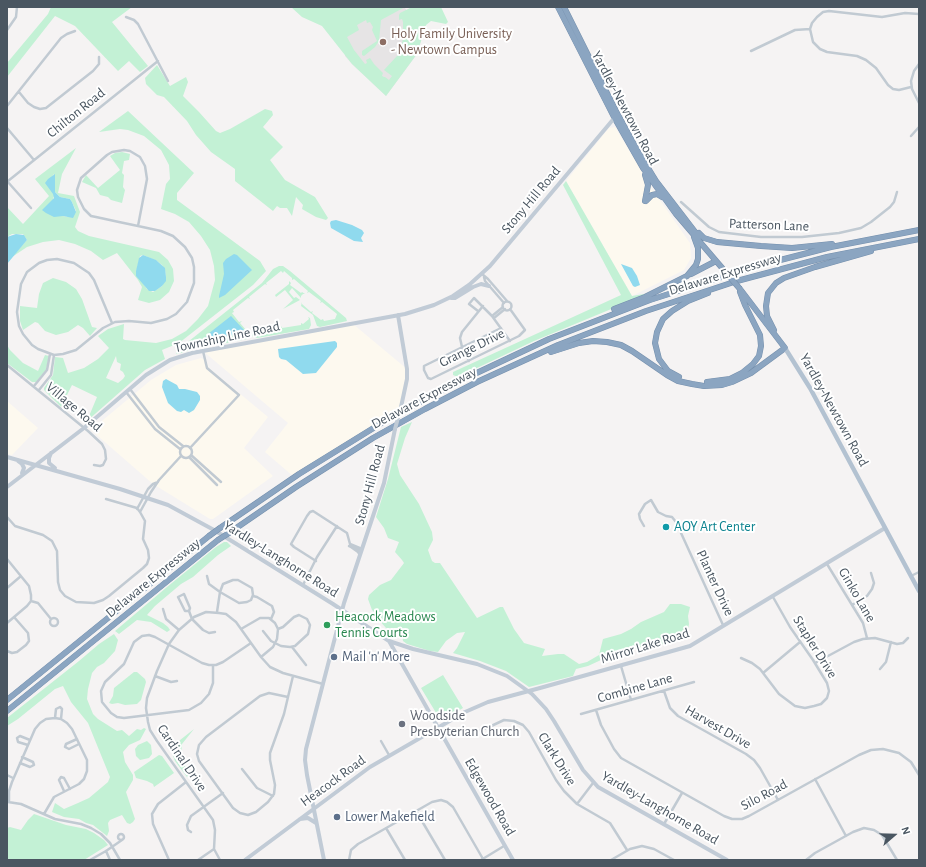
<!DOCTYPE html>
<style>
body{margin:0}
#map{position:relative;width:926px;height:867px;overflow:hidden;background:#f5f3f3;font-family:"Alegreya Sans",sans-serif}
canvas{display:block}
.frame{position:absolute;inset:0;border:8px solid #4a5661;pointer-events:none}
.north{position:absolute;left:874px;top:815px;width:40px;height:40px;-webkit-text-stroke:3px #fff;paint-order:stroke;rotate:70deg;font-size:11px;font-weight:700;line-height:16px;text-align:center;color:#4a5661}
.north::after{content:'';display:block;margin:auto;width:14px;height:18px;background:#4a5661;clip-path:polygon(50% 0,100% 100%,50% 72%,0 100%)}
</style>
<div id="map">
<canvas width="926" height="867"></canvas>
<div class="frame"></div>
<div class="north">N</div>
</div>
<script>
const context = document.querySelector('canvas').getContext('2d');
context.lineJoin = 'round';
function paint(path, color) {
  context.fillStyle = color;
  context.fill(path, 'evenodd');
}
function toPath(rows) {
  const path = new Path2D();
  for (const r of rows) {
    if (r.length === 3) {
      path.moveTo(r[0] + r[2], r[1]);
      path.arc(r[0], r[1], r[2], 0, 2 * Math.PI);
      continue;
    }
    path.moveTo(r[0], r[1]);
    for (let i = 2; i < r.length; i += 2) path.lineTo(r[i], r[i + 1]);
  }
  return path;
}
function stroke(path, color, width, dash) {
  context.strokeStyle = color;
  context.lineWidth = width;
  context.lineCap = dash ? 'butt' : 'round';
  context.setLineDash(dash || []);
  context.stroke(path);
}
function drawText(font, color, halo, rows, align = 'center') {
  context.font = font + ' "Alegreya Sans",sans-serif';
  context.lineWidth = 4;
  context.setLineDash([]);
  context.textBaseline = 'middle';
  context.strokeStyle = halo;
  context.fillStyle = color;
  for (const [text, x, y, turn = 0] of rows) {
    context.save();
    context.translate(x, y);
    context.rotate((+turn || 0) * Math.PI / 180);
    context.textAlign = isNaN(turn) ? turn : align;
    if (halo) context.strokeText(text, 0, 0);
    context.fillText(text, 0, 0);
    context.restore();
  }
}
paint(toPath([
 [615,127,652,189,690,243,691,258,684,270,632,296,566,181,609,128],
 [353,324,407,369,399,413,294,477,265,452,288,423,203,351],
 [201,358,206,360,209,368,268,417,244,448,273,476,213,519,210,519,153,484,91,430,151,380,176,365],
 [7,401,38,428,12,455,7,454]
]), '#fdf9ef');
paint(toPath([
 [344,7,404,7,424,30,417,54,386,96,352,64,345,56]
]), '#e6e4e5');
paint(toPath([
 [51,7,132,7,112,22,148,66,140,72,129,61,118,71,75,26,55,16,7,77,7,63,48,14],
 [291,7,405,7,381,20,379,41,375,47,364,56,362,55,362,51,377,41,372,30,373,27,370,22,367,23,366,20,357,25,359,30,347,37,354,50,365,64,367,63,366,60,370,58,374,64,383,73,382,76,384,77,385,77,389,80,392,76,384,70,397,56,401,49,403,38,403,22,402,19,399,20,399,15,400,13,412,7,441,7,448,22,446,24,431,21,426,25,417,54,386,96,352,64,322,26,302,17],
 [157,65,170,86,186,77,188,82,183,96,199,112,216,131,220,133,230,129,265,109,272,111,273,115,263,127,283,147,270,160,285,180,315,197,328,218,326,220,316,217,302,209,303,205,296,197,292,216,287,208,280,208,277,206,273,211,235,181,235,169,211,152,196,135,187,121,164,97,157,95,146,84,145,78],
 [128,111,194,173,177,193,177,200,260,261,266,271,253,285,179,343,162,350,165,359,145,370,87,421,97,397,72,385,61,407,44,390,44,388,53,375,55,357,63,358,68,373,84,368,98,359,109,348,98,336,108,329,124,324,123,339,125,340,156,343,172,339,186,331,198,319,208,306,215,280,214,266,210,250,201,236,189,222,175,214,161,209,166,184,170,179,169,165,161,150,144,136,128,130,120,129,99,132],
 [116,356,117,362,121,364,120,370,123,372,125,376,123,379,118,383,106,378],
 [76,148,62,174,58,193,74,196,80,212,75,227,78,231,89,236,159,252,168,260,173,269,174,281,169,292,160,300,149,303,138,300,142,287,138,280,117,253,103,260,91,251,75,244,59,240,43,242,27,247,12,257,27,240,23,234,12,234,7,237,7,207,23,224,49,196,35,179],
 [54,174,55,192,60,197,70,199,72,202,76,211,68,217,63,216,53,199,54,196,52,177],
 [143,255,157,261,162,265,165,270,166,277,162,286,153,292,147,289,136,273,140,256],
 [122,152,130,154,129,160,124,161,122,173,124,175,123,187,125,190,122,203,111,200,108,197,100,195,96,188,82,182,86,175,98,188,120,170,110,156,115,153],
 [566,181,632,296,650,293,534,341,458,377,453,375,453,372,621,295,563,185],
 [279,266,283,266,290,271,346,318,347,321,320,327,317,326,313,315,301,306,302,302,302,304,311,312,313,311,312,313,321,320,323,319,324,321,335,319,337,314,322,302,320,303,321,301,309,292,307,293,308,291,294,279,292,280,292,278,284,271,283,273,281,271,266,283,267,285,265,284,249,297,250,299,248,298,233,310,234,312,232,313,239,322,242,321,240,323,246,330,248,330,247,339,191,350,177,354,176,353,179,349,262,283,273,269],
 [53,278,66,282,76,289,82,299,92,327,97,328,90,336,83,328,78,325,68,332,56,335,45,331,38,323,35,322,23,330,20,321,20,306,37,308,39,294,43,283],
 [289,281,291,283,290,285,301,293,302,292,305,294,303,294,301,296,301,298,292,288,289,292,294,298,296,297,300,300,283,309,293,300,285,290,276,297,275,295,289,284],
 [308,317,310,318,311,325,309,329,257,338,252,336,253,332,255,333,266,331,266,329,267,331,281,329,281,326,282,328,301,325,301,323,303,324,309,319],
 [7,345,10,350,23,363,38,371,45,355,49,356,46,370,36,382,32,382,7,363],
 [412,422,405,438,397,464,400,475,419,504,432,532,433,540,428,550,432,561,435,563,440,563,477,618,500,607,503,607,514,629,524,643,545,649,542,656,558,654,564,654,579,664,587,662,599,655,603,639,621,634,631,629,641,622,664,612,670,604,681,604,690,607,688,616,689,624,687,633,674,642,654,646,641,647,608,659,601,660,588,666,576,669,573,676,529,687,506,671,480,661,453,653,457,648,465,632,457,633,446,641,438,652,430,651,407,644,403,641,402,634,397,633,390,635,385,633,386,628,378,619,376,614,372,610,368,599,369,595,380,585,391,580,404,563,402,560,395,552,399,542,388,538,384,528,376,517,388,479,401,427],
 [224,542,227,542,231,546,218,555,193,577,181,584,155,606,147,615,163,623,168,627,170,630,167,632,151,622,137,620,119,634,115,631,167,587,216,547],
 [114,634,118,640,115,651,104,663,97,667,92,673,88,689,87,699,93,714,98,719,117,731,122,730,129,736,137,729,141,730,144,728,146,729,140,740,129,745,123,752,125,762,133,775,133,780,126,792,135,819,133,822,130,824,127,823,122,815,110,820,108,823,109,831,107,836,93,825,86,823,79,819,64,817,52,812,55,803,64,809,78,803,89,798,108,782,110,777,88,723,71,702,63,686,55,689,18,719,7,726,7,718,79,661,99,644],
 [134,672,137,672,145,679,146,682,141,700,137,704,125,705,118,703,112,704,109,703,113,696,114,688],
 [443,675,463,708,441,721,421,688],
 [194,729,182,744,181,755,183,762,189,775,187,777,175,761,170,748],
 [147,741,151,745,152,754,149,758,140,760,136,756,135,749,138,745],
 [159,755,162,756,174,773,154,787,153,784,147,781,136,778,134,772],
 [34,814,66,825,86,829,94,833,104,840,108,845,84,860,7,860,7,828,10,827,21,830,28,820]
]), '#c3f1d5');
paint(toPath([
 [55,174,55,192,60,197,70,199,72,202,76,212,73,218,63,216,54,217,46,213,42,210,54,198,53,194,45,183,48,179],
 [336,220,352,225,362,230,364,233,361,238,363,242,354,241,331,228,330,223,331,221],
 [16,234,24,235,27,240,7,264,7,237],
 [234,254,237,255,252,270,225,295,219,298,219,296,224,274,223,263,226,259],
 [143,255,156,260,165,268,166,277,166,281,162,286,155,291,149,291,136,276,136,271,139,258],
 [621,264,632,268,637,276,640,285,635,287,633,286],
 [231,316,244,330,242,333,215,339,204,339,208,334],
 [335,341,337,343,337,347,316,373,303,374,286,360,281,359,279,357,278,349],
 [166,379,177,385,179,389,185,389,197,392,200,396,200,400,194,410,189,413,184,410,181,412,177,411,168,403,162,387,163,381]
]), '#90daee');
const highway = toPath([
 [558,7,614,117,643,168,676,214,723,269],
 [564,7,618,115,637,150,656,181,699,237],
 [645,201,648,185,645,175],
 [646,201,652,195,657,194,662,197],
 [699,233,704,238,717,242,761,246,792,248,832,244],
 [691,274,716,261],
 [614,309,645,297,687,276,696,265,698,259,698,248,694,237],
 [774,330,767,316,766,306,768,293,776,283,784,278,815,267,871,251],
 [551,352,579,343,593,341,607,342,621,345,632,351,667,375,678,381,692,384,704,386,722,385,732,382,751,373,785,348,740,289],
 [679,377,668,371,659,359,655,343,657,332,663,319,672,311,688,301,708,293],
 [707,382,730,379,742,373,753,364,759,356,761,346,760,335,745,305,740,292],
 [220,528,299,474,393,416,466,378,549,339,650,300,753,267,831,247,919,230],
 [229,533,296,487,373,438,425,409,477,382,558,345,646,311,737,281,827,257,919,239],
 [7,700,209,536],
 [7,711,218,540]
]);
stroke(highway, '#7690ad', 6);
stroke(toPath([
 [126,17,134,20,138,24,168,81],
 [7,30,16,17,17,7],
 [751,51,795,30,810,29],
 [919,64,914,71,911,81,912,89,919,103],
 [911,87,899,90,893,89,888,85,876,68,866,60,857,56,827,52,820,49,813,42,810,29,812,23,817,17,823,12,829,11,882,17,905,13,919,14],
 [19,92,28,103,34,107,40,109,46,108,93,71,99,64,99,57],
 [7,106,61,38,67,34,75,31],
 [7,128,34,160],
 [911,136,919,127],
 [7,181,31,208],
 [8,181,158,61],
 [681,202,709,227,719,232,761,237,802,237,839,233,861,228,871,222,890,207,894,202,897,192],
 [482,274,488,279,507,301],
 [484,277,485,281,504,303],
 [507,306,4.5],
 [478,311,469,304,474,298,492,316,510,341],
 [492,316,503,307],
 [494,318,505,309],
 [112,323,94,280,89,273,74,263,57,259,47,260,39,263,27,272,21,284,17,312,19,326,23,334,32,345,38,349,54,355,63,354,76,350,103,328,115,322,129,321,151,323,167,319,176,314,187,302,194,283,194,267,192,258,185,247,173,236,161,231,138,226,119,222,96,217,91,216,84,209,78,197,77,190,81,178,107,155,112,152,124,150,130,151,140,157,145,166,147,179,138,226],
 [501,328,424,366,424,370,428,378,431,379,433,378,519,336,525,330,510,309],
 [469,361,462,347,460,338,462,332,483,306],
 [7,365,88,431,102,444,105,450,106,459,103,465,100,466,94,465],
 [34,386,47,370,50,354],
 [130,389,159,427,183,446],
 [39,390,51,375,54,355],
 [126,392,155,429,180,449],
 [186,452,6],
 [190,448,239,395,207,368,203,351],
 [191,455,221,482],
 [189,457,217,485],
 [137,509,148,489,153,484,158,482],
 [140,512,151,492,159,480,181,456],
 [7,517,15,526,43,535,52,541,57,551,58,582,60,590,65,596,76,602,94,603,103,600,109,596,143,568,147,564,149,558,148,550,143,539,145,521,140,512,137,508,130,506,106,499],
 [644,526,640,519,639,514,645,504,651,500,658,512,666,516,672,517,676,522,723,625],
 [349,546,361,551],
 [351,547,358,552,360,555],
 [7,559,29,586,31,595,31,601,27,606,7,623],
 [316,561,294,547,291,544,307,516,310,512,313,511,347,533,350,544,362,549],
 [827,564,863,623,867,638],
 [207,576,209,584,220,592,217,612],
 [911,576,919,572],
 [233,580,238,580,252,588,253,595,251,600,247,602,239,603,220,592,223,584,233,580],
 [303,585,317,557,337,526],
 [7,588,21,576],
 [184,594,190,608,189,611,185,611,178,597,184,594],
 [253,596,257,597,272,606,274,612,271,619],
 [31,601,38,603,51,619],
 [852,605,867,596,872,589,874,583,871,573],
 [163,609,166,619,179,630],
 [189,611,192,619,203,630,209,633,215,632],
 [54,622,4],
 [241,629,260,618,269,618,275,623,278,629,277,639,273,647,261,657],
 [263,631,271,641,281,646,290,647,295,646,308,634,310,625,307,619,299,615,294,617,283,627,278,629],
 [292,647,306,665],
 [7,651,12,653,17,652,26,645,29,641,28,633,14,617],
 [741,658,752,663,760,669,779,694,795,706,805,708,814,706,821,704,827,698,829,691,827,683,813,660,790,627,773,597],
 [815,663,854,642,863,639,875,638,897,644,903,643,908,638],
 [213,665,213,683,209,694,201,703,189,710,124,718,117,717,111,713,102,702,101,691,105,682,124,664,134,642,142,636,149,635,155,637,202,663,209,665,216,665,223,662,251,643],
 [621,666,631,700],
 [880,669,886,662,891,642],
 [763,673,800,642],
 [155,676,171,682,177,681],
 [664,691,670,708,678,716,746,754,754,760,760,768,778,800],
 [288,697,269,693,260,696,206,737,199,745,197,754,199,761,233,808,240,813,248,815,256,812,268,802,274,794,275,785,270,760,270,753,284,714,288,697,293,676],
 [596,710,601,725,614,749,621,758,724,816,732,819,742,819,749,816,859,755,871,750,883,749,899,753,911,762,919,775],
 [581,714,694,682],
 [55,718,56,709,60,707,62,709,61,719],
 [477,731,487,728,504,720,514,721,523,725,529,732,556,780,564,791,577,804,610,823,627,850],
 [77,739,66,744,65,747,69,749,79,744],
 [381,741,389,755],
 [28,745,18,742,17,738,20,736,30,740],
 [20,763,30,767,34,765,33,762,22,757],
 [242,769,257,788,273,796],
 [7,775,13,778],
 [815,779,846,836],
 [64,791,59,780,61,777,64,778,70,789],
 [8,802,21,804,55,819,81,824,91,828,101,834,110,843,120,860],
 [9,802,9,791,12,782,35,729,40,723,46,719,55,718,61,719,67,723,72,729,87,760,87,771,84,779,79,784,54,797,44,814],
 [577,804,593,783],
 [416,811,445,860],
 [664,824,682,793],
 [386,828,405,860],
 [191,832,188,830,187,825,191,816,223,793],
 [121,837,3],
 [106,851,110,860],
 [90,860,106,851,122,840],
 [169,860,153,824,152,814,158,804,186,782],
 [198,860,214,849],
 [220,860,214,849,215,830,213,820,157,741,150,730,148,722,146,708,147,698,157,671,169,644,179,630,194,617,206,612,219,613,226,614,236,622,261,657,270,667,283,673,323,684],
 [349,860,351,850,358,844,432,802,441,800,447,802,453,807,483,859],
 [481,860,504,846],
 [611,860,630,849,642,846,654,849,674,860],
 [806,860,815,853,853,832,864,828,874,830,882,835,897,860]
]), '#c1cad2', 2.5);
stroke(toPath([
 [451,298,455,298,473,287,481,284,489,286],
 [398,315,407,369,407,379,401,407],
 [51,453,49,458,49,463,55,468],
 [7,457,120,489,168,505,214,530,333,604,389,641,413,649,477,664,507,676,532,694,546,709,554,721,583,770,598,787,727,860],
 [18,461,22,464,24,468,22,473],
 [7,487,84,428,146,375,170,360,192,353,405,314,434,305,453,296,469,285,490,266,616,116],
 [389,641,513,860],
 [300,819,308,818,316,823],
 [245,860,370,767,465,712,488,702,540,688,690,646,885,528],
 [324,860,307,775,305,760,306,749,344,603,384,483,395,429]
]), '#c1cbd6', 4);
stroke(toPath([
 [785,348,810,388,919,591]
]), '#b3c2d1', 4.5);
stroke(highway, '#8ba5c1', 5);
const highwayBridge = toPath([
 [723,269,740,289],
 [209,536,220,528],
 [218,540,229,533]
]);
stroke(highwayBridge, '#7690ad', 6, []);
stroke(toPath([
 [395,429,401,407]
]), '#c1cbd6', 4);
stroke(highwayBridge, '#8ba5c1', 5);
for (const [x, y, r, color] of [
 [383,42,4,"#8d6e63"],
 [666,527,4,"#0f9aa8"],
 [327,625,4,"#2e9e5b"],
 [334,657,4,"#5c6f8a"],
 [402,724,4,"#6b7280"],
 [337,817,4,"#5c6f8a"]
]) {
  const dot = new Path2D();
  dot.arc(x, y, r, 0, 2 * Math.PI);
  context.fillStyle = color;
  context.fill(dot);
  stroke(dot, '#fff', 1.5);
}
drawText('14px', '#785e54', '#fff', [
 ["Holy Family University",391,34],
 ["- Newtown Campus",391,50]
], 'left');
drawText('14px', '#4a5661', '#fff', [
 ["Yardley-Newtown Road",625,108,62],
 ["Chilton Road",76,113,-39],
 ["Stony Hill Road",531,200,-50],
 ["Patterson Lane",769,225,2],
 ["Delaware Expressway",725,274,-17],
 ["Township Line Road",227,337,-12],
 ["Grange Drive",472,348,-26],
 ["Delaware Expressway",424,398,-28],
 ["Village Road",74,407,40],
 ["Yardley-Newtown Road",834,410,61],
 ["Stony Hill Road",370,485,-75],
 ["Yardley-Langhorne Road",281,559,32],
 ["Delaware Expressway",153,578,-39],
 ["Planter Drive",715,583,65],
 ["Ginko Lane",857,595,60],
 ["Mirror Lake Road",645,646,-17],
 ["Stapler Drive",815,647,58],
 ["Combine Lane",635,688,-16],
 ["Harvest Drive",718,727,30],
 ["Cardinal Drive",182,758,56],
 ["Clark Drive",557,759,58],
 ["Heacock Road",333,781,-36],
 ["Silo Road",764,795,-28],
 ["Edgewood Road",490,797,60],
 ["Yardley-Langhorne Road",660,808,30]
]);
drawText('14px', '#0d838f', '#fff', [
 ["AOY Art Center",674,527]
], 'left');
drawText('14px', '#27864d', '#fff', [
 ["Heacock Meadows",335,617],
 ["Tennis Courts",335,633]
], 'left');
drawText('14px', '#4e5e75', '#fff', [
 ["Mail 'n' More",342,657],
 ["Lower Makefield",345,817]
], 'left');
drawText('14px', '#5b616d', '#fff', [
 ["Woodside",410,716],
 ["Presbyterian Church",410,732]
], 'left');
</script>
